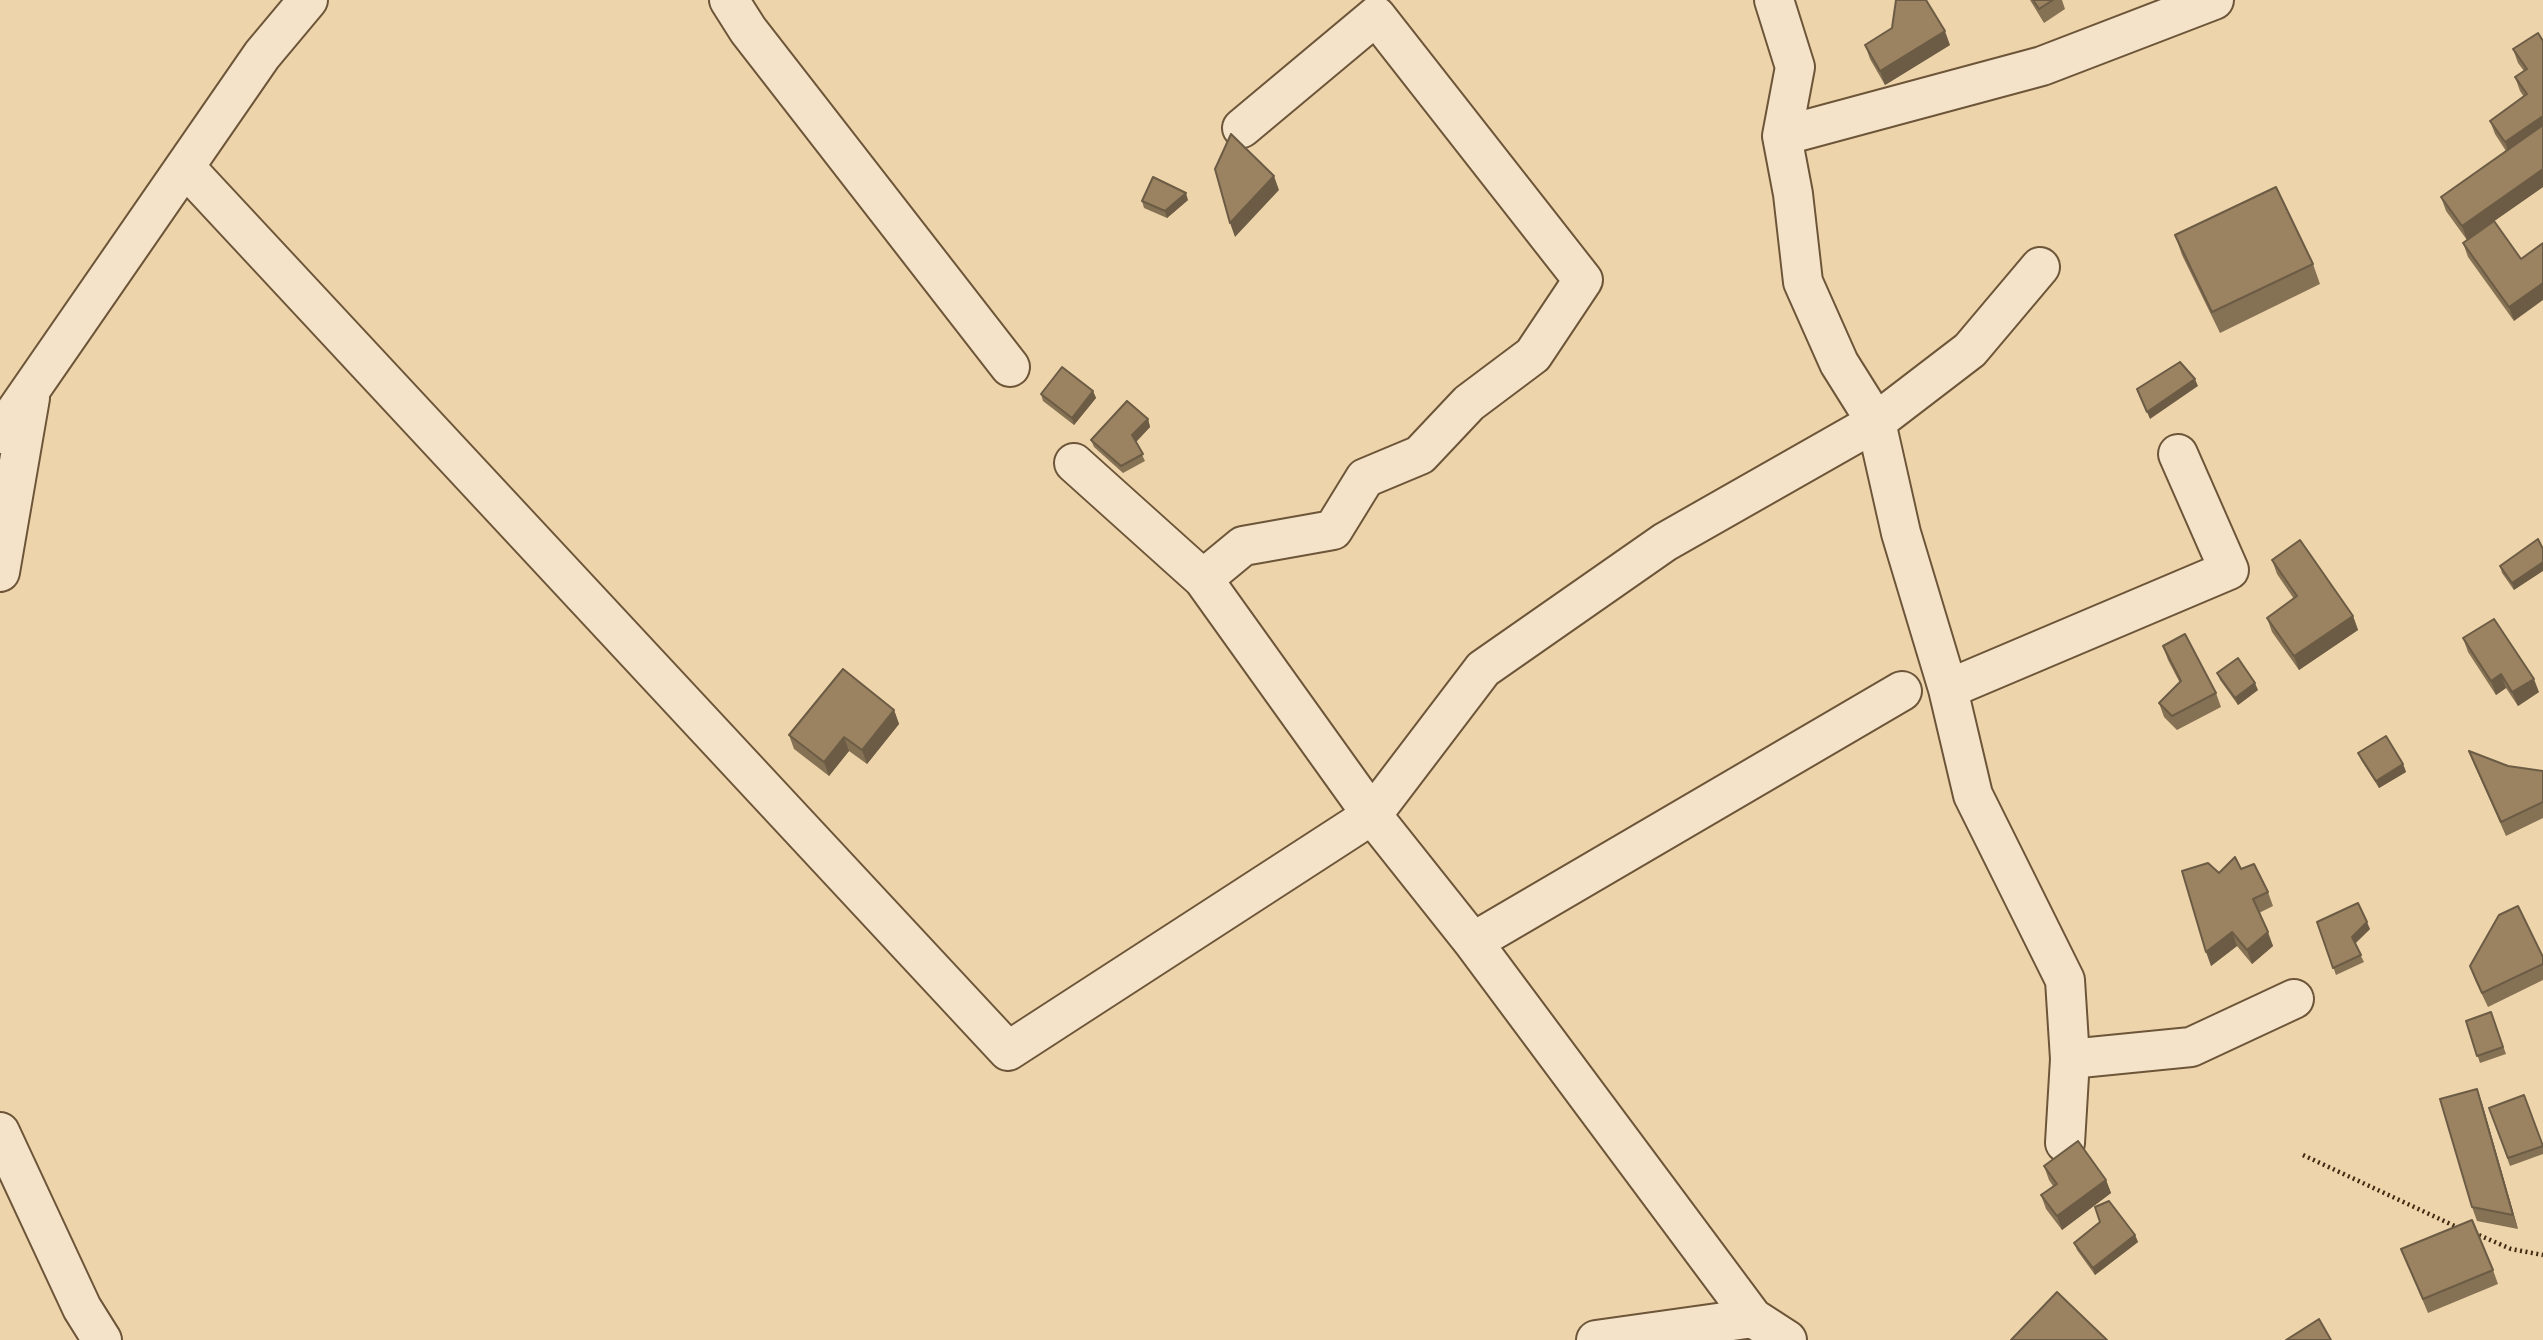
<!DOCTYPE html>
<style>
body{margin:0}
canvas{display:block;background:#eed4aa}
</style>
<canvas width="2543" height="1340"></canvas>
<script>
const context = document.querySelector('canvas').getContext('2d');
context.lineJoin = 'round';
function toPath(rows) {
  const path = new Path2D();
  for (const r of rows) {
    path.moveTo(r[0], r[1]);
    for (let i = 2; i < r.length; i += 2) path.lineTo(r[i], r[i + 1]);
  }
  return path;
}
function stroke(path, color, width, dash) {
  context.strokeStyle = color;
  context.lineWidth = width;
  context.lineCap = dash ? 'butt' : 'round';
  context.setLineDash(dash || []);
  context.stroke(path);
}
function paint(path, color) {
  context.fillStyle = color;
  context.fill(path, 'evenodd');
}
const minor = toPath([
 [729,0,748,30,1010,367],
 [1774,0,1795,67,1782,136,1793,194,1803,282,1839,363,1876,422,1901,533,1948,689,1973,795,2065,980,2070,1059,2065,1143],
 [1782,136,2042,66,2214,0],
 [185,167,1008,1051,1372,815,1473,942,1753,1318,1787,1340],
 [0,434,262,55,308,0],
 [1074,463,1203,579,1372,815,1483,669,1665,542,1876,422,1970,350,2040,267],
 [0,572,30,398],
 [1203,579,1243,546,1333,530,1365,478,1420,455,1469,403,1533,355,1583,280,1376,16,1242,128],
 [1948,689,2229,570,2178,454],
 [1473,942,1902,691],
 [2070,1059,2191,1047,2294,999],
 [0,1132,82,1308,102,1340],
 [1596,1340,1753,1318]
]);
stroke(minor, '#6c5539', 42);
stroke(toPath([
 [2303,1155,2459,1228],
 [2474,1233,2511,1249,2543,1255]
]), '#412b13', 4.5, [2, 3.5]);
stroke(minor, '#f4e3c8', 38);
paint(toPath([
 [2030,0,2062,0,2065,9,2044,23],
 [2538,33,2543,187,2467,240,2446,211,2441,197,2506,151,2495,134,2490,121,2524,97,2520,91,2515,77,2524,71,2518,63,2513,49],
 [1865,45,1950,45,1885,85,1870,59],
 [1188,200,1167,218,1144,208,1142,201],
 [2494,221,2514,321,2468,257,2463,243],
 [2175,235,2313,264,2320,284,2220,333,2182,255],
 [1093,391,1096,398,1074,425,1043,401,1041,394],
 [1148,419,1150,427,1136,442,1145,461,1123,473,1094,447,1091,440],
 [2538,539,2514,590,2502,573,2500,566],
 [2272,560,2353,616,2358,630,2299,670,2272,632,2267,618,2294,599,2277,574],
 [2463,638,2539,692,2518,706,2506,688,2496,695,2468,652],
 [2163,646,2216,693,2221,707,2177,730,2164,717,2159,703,2180,683,2168,660],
 [2217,673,2258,690,2238,705,2220,680],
 [894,710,899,724,867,764,849,751,829,776,794,749,789,735],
 [2469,751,2508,766,2543,771,2543,818,2506,836,2474,764],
 [2358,753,2403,764,2406,772,2379,788,2361,760],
 [2241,869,2268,892,2273,906,2259,913,2273,946,2252,964,2237,946,2211,966,2219,873],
 [2317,922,2370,929,2355,944,2364,962,2336,975],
 [2543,957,2543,980,2488,1007,2475,980,2470,966],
 [2491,1012,2506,1054,2480,1063,2466,1021],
 [2477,1089,2482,1103,2518,1229,2477,1221,2472,1207],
 [2524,1095,2543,1147,2543,1154,2510,1166,2489,1108],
 [2044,1166,2106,1180,2111,1193,2062,1230,2046,1209,2041,1195,2053,1186,2049,1180],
 [2135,1235,2138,1242,2095,1275,2077,1250,2074,1243],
 [2401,1249,2493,1270,2498,1284,2428,1313]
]), '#857154');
paint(toPath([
 [1945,31,1950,45,1885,85,1880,71],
 [2543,116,2543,134,2510,156,2505,142],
 [2543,169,2543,187,2467,240,2462,226],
 [1274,176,1279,190,1235,237,1230,223],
 [1186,193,1188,200,1167,218,1165,211],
 [2543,283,2543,300,2514,321,2509,307],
 [2195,379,2198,386,2150,419,2147,412],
 [1093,391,1096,398,1074,425,1072,418],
 [1148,419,1150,427,1135,443,1132,435],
 [2543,562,2543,571,2514,590,2512,583],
 [2353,616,2358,630,2299,670,2294,656],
 [2501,674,2506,688,2496,695,2491,681],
 [2534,679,2539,692,2518,706,2512,692],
 [2255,683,2258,690,2238,705,2235,698],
 [894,710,899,724,867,764,862,750],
 [844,737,849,751,829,776,824,762],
 [2403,764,2406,772,2379,788,2376,781],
 [2367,922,2370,929,2354,944,2352,937],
 [2232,932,2237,946,2211,966,2206,952],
 [2268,932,2273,946,2252,964,2247,950],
 [2477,1089,2482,1103,2518,1229,2513,1215],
 [2106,1180,2111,1193,2062,1230,2057,1216],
 [2135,1235,2138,1242,2095,1275,2093,1268]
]), '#6c5c45');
const building = toPath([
 [1896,0,1926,0,1945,31,1880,71,1865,45,1892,28,1896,0],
 [2033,0,2053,0,2039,9,2033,0],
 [2538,33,2543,41,2543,116,2505,142,2490,121,2527,94,2515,77,2527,69,2513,49,2538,33],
 [2543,125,2543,169,2462,226,2441,197,2543,125],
 [1231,134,1274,176,1230,223,1215,169,1231,134],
 [1153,177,1186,193,1165,211,1142,201,1153,177],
 [2276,187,2313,264,2212,312,2175,235,2276,187],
 [2494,221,2521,259,2543,243,2543,283,2509,307,2463,243,2494,221],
 [2180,362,2195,379,2147,412,2137,389,2180,362],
 [1062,367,1093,391,1072,418,1041,394,1062,367],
 [1127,401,1148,419,1132,435,1143,454,1121,466,1091,440,1127,401],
 [2538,539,2543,549,2543,562,2512,583,2500,566,2538,539],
 [2300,540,2353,616,2294,656,2267,618,2297,596,2272,560,2300,540],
 [2494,619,2534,679,2512,692,2501,674,2491,681,2463,638,2494,619],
 [2185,634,2216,693,2172,716,2159,703,2181,681,2163,646,2185,634],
 [2238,658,2255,683,2235,698,2217,673,2238,658],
 [843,669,894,710,862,750,844,737,824,762,789,735,843,669],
 [2386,736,2403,764,2376,781,2358,753,2386,736],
 [2469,751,2508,766,2543,771,2543,802,2501,822,2469,751],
 [2235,857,2241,869,2254,864,2268,892,2253,899,2268,932,2247,950,2232,932,2206,952,2182,871,2208,863,2219,873,2235,857],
 [2358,903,2367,922,2352,937,2361,955,2333,968,2317,922,2358,903],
 [2518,906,2543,957,2543,964,2482,993,2470,966,2499,915,2518,906],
 [2491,1012,2503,1047,2477,1056,2466,1021,2491,1012],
 [2477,1089,2513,1215,2472,1207,2440,1099,2477,1089],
 [2524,1095,2543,1146,2508,1158,2489,1108,2524,1095],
 [2078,1141,2106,1180,2057,1216,2041,1195,2057,1184,2044,1166,2078,1141],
 [2109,1201,2135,1235,2093,1268,2074,1243,2100,1222,2095,1207,2109,1201],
 [2472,1220,2493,1270,2423,1299,2401,1249,2472,1220],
 [2057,1292,2107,1340,2011,1340,2057,1292],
 [2319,1319,2331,1340,2286,1340,2319,1319]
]);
paint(building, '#9b8362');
stroke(building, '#6c5c45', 2);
</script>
